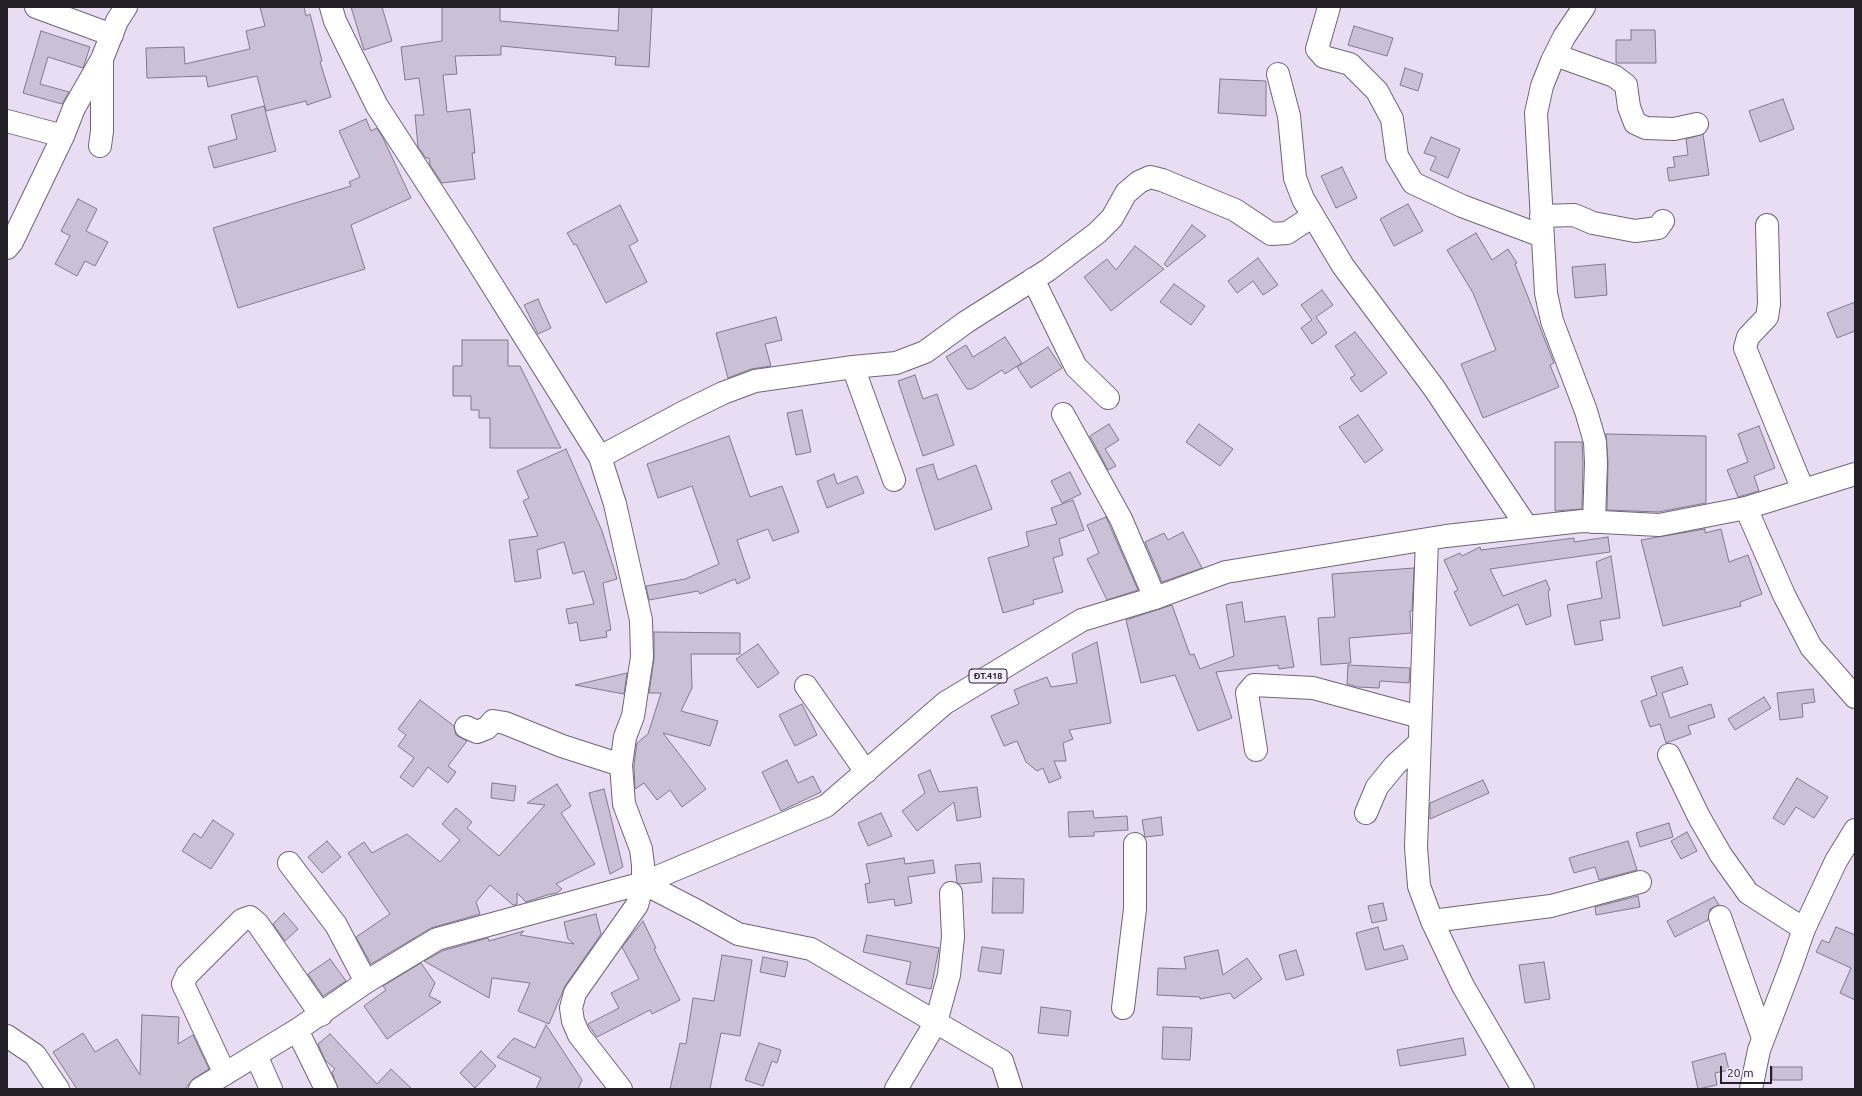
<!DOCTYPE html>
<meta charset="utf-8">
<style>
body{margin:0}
#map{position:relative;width:1862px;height:1096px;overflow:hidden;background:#e8ddf3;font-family:Ubuntu,sans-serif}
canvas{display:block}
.frame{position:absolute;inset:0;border:8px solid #242028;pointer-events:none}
.scale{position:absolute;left:1720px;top:1066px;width:52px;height:18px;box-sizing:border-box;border:2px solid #242028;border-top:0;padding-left:5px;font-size:12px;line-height:14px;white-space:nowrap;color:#242028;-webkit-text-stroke:3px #f4ebfd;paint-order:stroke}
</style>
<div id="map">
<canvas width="1862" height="1096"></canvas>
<div class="frame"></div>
<div class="scale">20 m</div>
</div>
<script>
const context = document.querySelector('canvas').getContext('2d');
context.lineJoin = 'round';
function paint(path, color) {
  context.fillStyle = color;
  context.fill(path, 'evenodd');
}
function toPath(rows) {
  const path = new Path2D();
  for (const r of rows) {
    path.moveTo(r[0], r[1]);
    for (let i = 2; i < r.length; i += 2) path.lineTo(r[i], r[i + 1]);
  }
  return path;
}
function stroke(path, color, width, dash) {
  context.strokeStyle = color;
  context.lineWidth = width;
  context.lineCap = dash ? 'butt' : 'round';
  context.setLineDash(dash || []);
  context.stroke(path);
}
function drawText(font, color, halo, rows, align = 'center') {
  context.font = font + ' Ubuntu,sans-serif';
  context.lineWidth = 3;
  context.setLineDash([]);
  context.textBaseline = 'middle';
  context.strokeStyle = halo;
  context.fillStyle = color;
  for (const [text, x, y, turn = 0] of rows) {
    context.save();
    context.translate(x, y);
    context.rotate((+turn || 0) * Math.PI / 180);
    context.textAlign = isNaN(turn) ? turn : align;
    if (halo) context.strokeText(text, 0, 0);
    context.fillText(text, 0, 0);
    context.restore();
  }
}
const building = toPath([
 [260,7,304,7,306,16,310,14,322,61,320,62,331,97,307,105,306,101,266,111,257,76,208,87,206,76,147,78,146,48,184,47,185,64,250,49,246,31,265,26,260,7],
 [351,7,382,7,392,41,364,50,351,7],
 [442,7,500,7,500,21,618,31,619,7,652,7,649,67,615,65,616,57,501,46,501,55,455,56,457,74,443,75,447,112,470,109,475,153,472,153,475,179,442,183,430,165,429,158,426,158,418,147,415,115,424,115,419,78,405,80,401,47,442,41,442,7],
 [1354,26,1393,38,1387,56,1348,45,1354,26],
 [1631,30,1655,30,1656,63,1616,63,1616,40,1631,40,1631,30],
 [41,31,90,47,83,68,48,57,40,84,69,92,62,104,23,93,41,31],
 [1405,68,1423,74,1418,91,1400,85,1405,68],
 [1220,79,1266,81,1266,116,1218,113,1220,79],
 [1783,99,1794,129,1760,142,1749,111,1783,99],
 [264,106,276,151,214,168,208,147,237,139,231,115,264,106],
 [366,119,371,131,377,128,383,138,411,198,351,225,365,269,238,308,213,228,351,186,349,182,360,177,339,131,366,119],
 [1703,134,1709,175,1669,181,1667,168,1675,167,1673,157,1688,155,1686,139,1703,134],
 [1431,137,1460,149,1448,178,1430,170,1436,157,1424,153,1431,137],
 [1342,167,1357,198,1336,208,1321,176,1342,167],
 [78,199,97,209,86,231,108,242,95,266,85,261,77,276,55,264,70,236,61,231,78,199],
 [1408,204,1423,231,1394,246,1380,219,1408,204],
 [620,205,638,241,629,246,647,282,606,303,576,244,574,245,567,233,620,205],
 [1192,225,1206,236,1167,267,1164,264,1192,225],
 [1476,233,1492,260,1508,249,1517,263,1515,264,1554,363,1550,365,1559,387,1483,418,1461,364,1496,350,1473,293,1447,250,1476,233],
 [1135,246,1164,269,1111,311,1084,277,1107,259,1116,270,1135,246],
 [1258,258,1278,285,1263,295,1253,281,1237,293,1228,281,1258,258],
 [1605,264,1607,295,1575,298,1572,267,1605,264],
 [1174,284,1205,306,1191,325,1160,302,1174,284],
 [1322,290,1333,305,1316,317,1327,333,1312,344,1301,328,1312,320,1301,305,1322,290],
 [538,299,551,328,538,334,524,305,538,299],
 [1855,302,1855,331,1837,338,1827,313,1855,302],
 [776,317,782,340,765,344,771,366,751,369,728,378,716,333,776,317],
 [1355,332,1387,373,1361,392,1350,378,1355,375,1335,346,1355,332],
 [1005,337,1022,363,1005,374,1002,370,972,389,967,389,946,357,966,345,973,357,1005,337],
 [462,340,508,340,508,366,520,366,561,448,490,448,490,418,479,418,479,410,471,410,471,396,453,396,453,366,462,366,462,340],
 [1048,347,1062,368,1031,388,1017,367,1048,347],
 [915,375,923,399,937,394,954,445,923,456,898,381,915,375],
 [802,410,811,452,796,455,787,413,802,410],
 [1358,415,1383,450,1365,463,1339,427,1358,415],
 [1109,424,1119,440,1105,449,1116,466,1108,470,1090,436,1109,424],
 [1199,424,1233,449,1220,466,1186,442,1199,424],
 [1759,426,1775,468,1754,476,1759,491,1738,497,1727,470,1748,462,1738,434,1759,426],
 [1606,434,1706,436,1706,503,1658,512,1607,510,1608,462,1606,434],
 [729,436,750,497,782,486,799,532,773,541,768,529,737,540,750,578,737,584,735,579,700,594,698,591,649,600,646,586,685,579,719,564,692,486,658,498,647,464,729,436],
 [1555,442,1582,442,1583,463,1582,509,1555,511,1555,442],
 [566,449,602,531,617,579,603,583,611,630,606,631,607,637,580,641,577,622,569,624,566,609,594,604,584,571,573,574,564,542,537,550,541,578,515,582,509,540,538,536,523,501,529,498,517,471,566,449],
 [933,464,938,480,976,465,992,509,935,530,916,469,933,464],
 [1070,472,1081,494,1062,503,1051,481,1070,472],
 [834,474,837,484,857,476,864,493,827,508,817,481,834,474],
 [1073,500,1084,530,1059,539,1063,555,1053,558,1063,592,1033,600,1034,604,1003,613,988,558,1029,546,1026,532,1057,524,1051,508,1073,500],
 [1106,517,1138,590,1107,600,1087,559,1099,553,1087,525,1106,517],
 [1705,529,1705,533,1721,529,1729,562,1748,555,1762,594,1740,602,1741,606,1663,626,1641,540,1705,529],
 [1183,532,1202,568,1162,582,1145,542,1164,533,1168,540,1183,532],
 [1608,537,1610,552,1490,569,1503,596,1546,580,1550,590,1548,591,1551,616,1526,625,1518,604,1470,626,1454,592,1458,590,1444,560,1460,553,1462,556,1480,547,1481,550,1574,538,1574,542,1608,537],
 [1611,556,1620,618,1600,621,1603,640,1575,645,1567,605,1602,598,1596,562,1611,556],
 [1414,568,1412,611,1410,611,1411,633,1349,638,1351,663,1321,665,1318,618,1335,617,1332,574,1414,568],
 [1242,602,1245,622,1285,616,1294,667,1279,669,1278,665,1216,672,1232,718,1198,731,1175,675,1141,683,1126,620,1172,605,1190,655,1194,654,1200,669,1234,656,1226,605,1242,602],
 [654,632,740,633,740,654,691,654,692,688,681,711,718,721,710,746,663,733,706,789,682,807,670,790,657,800,644,783,635,789,634,765,637,743,648,734,661,693,649,693,654,659,654,632],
 [1097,642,1111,723,1069,730,1073,739,1063,743,1066,761,1054,761,1061,778,1049,783,1043,768,1037,771,1026,762,1017,741,1004,746,991,716,1019,704,1014,690,1031,683,1047,677,1051,687,1077,683,1072,654,1097,642],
 [758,644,779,673,758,688,736,659,758,644],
 [1348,665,1410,668,1409,683,1380,681,1379,688,1358,687,1347,684,1348,665],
 [1682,667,1688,684,1662,693,1670,718,1711,704,1715,717,1688,726,1691,734,1666,743,1660,724,1650,727,1641,701,1657,695,1651,677,1682,667],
 [627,673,624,694,575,685,627,673],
 [1813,689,1815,702,1802,704,1803,717,1780,720,1777,693,1813,689],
 [1764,697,1771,708,1735,730,1728,719,1764,697],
 [420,700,454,726,456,735,467,741,448,766,456,772,448,783,428,767,413,787,400,777,414,758,398,746,406,735,398,729,420,700],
 [802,704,817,735,795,746,779,715,802,704],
 [787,760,798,783,813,776,821,792,781,811,762,772,787,760],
 [930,770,939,792,977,787,981,817,957,821,954,802,917,831,902,811,925,793,918,775,930,770],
 [1797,778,1828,797,1814,818,1796,807,1784,825,1773,818,1797,778],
 [1483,780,1489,793,1430,819,1430,803,1483,780],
 [492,783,516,786,514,801,491,798,492,783],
 [557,784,571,806,561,813,595,864,556,884,562,889,557,893,547,895,526,902,517,893,517,904,513,905,490,885,476,902,480,914,431,928,371,964,356,937,390,914,348,853,364,842,372,853,407,834,440,862,460,840,442,824,456,808,472,822,467,828,499,856,545,805,527,803,557,784],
 [604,789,623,867,610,874,589,793,604,789],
 [1093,811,1094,818,1127,816,1128,830,1094,832,1094,836,1069,837,1068,812,1093,811],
 [881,813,892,836,868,846,858,823,881,813],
 [1161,817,1163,835,1145,837,1142,820,1161,817],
 [213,820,234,834,211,869,182,851,194,833,201,838,213,820],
 [1669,823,1673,837,1640,847,1636,833,1669,823],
 [1687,832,1697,851,1681,859,1671,841,1687,832],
 [327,841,341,857,322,873,308,857,327,841],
 [1628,841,1637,870,1599,880,1595,867,1574,873,1569,858,1628,841],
 [904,858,905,864,933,860,935,873,908,877,912,903,895,906,894,899,868,903,865,884,870,883,866,864,904,858],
 [980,863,982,882,959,884,957,882,955,865,980,863],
 [993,878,1024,879,1023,913,992,913,993,878],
 [1638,896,1640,907,1596,915,1595,907,1638,896],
 [1714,897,1719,905,1710,909,1708,920,1675,937,1667,921,1714,897],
 [1383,903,1387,920,1372,923,1368,906,1383,903],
 [284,913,298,929,285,941,273,924,284,913],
 [596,914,601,934,565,986,549,1024,518,1011,530,983,492,978,489,998,424,961,442,951,488,938,489,941,524,931,520,935,574,944,568,939,564,922,596,914],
 [643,921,656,948,654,949,680,1000,652,1014,650,1010,597,1037,588,1024,619,1008,611,993,639,979,622,947,643,921],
 [1378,927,1384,950,1403,945,1408,959,1366,970,1356,933,1378,927],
 [1836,927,1855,935,1855,1000,1840,993,1851,968,1816,952,1822,940,1829,943,1836,927],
 [867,935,939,948,931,989,906,984,911,962,863,952,867,935],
 [982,947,1004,950,1001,974,978,971,982,947],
 [1218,950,1223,975,1247,958,1262,979,1234,999,1230,993,1200,999,1200,997,1157,995,1158,968,1186,969,1184,957,1218,950],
 [1296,950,1304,975,1286,980,1279,955,1296,950],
 [722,955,752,960,740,1036,721,1033,710,1089,670,1089,680,1043,686,1044,693,998,714,1001,722,955],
 [763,957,788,962,785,977,760,972,763,957],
 [330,959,346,981,323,996,308,974,330,959],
 [1544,962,1550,999,1525,1003,1519,965,1544,962],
 [421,963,435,983,429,996,441,1002,387,1039,364,1006,386,990,383,986,421,963],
 [1041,1007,1071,1011,1068,1036,1038,1033,1041,1007],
 [142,1015,179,1017,178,1044,193,1035,209,1069,193,1079,185,1089,77,1089,53,1052,83,1033,95,1052,117,1039,140,1075,142,1015],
 [546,1025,582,1080,578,1089,536,1089,541,1078,497,1057,514,1038,535,1048,546,1025],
 [1163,1027,1192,1028,1190,1060,1162,1059,1163,1027],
 [330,1034,377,1084,391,1069,412,1089,338,1089,332,1072,335,1069,325,1060,318,1044,330,1034],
 [1463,1038,1466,1055,1400,1066,1397,1050,1463,1038],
 [759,1043,781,1050,777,1063,772,1061,763,1086,745,1080,759,1043],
 [481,1051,496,1066,475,1088,460,1073,481,1051],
 [1725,1053,1729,1070,1715,1073,1717,1085,1698,1089,1692,1062,1725,1053],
 [1772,1067,1802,1067,1802,1080,1772,1080,1772,1067]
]);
paint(building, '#cbc1d6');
stroke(building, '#83798d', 1);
const minor = toPath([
 [36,7,112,35],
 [331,7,335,21,377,106,462,237,600,457,615,504,641,620,642,657,633,716,625,737,621,765,624,804,641,849,643,865,643,883,637,905,575,993,571,1008,573,1021,579,1035,621,1089],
 [1329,7,1317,49,1324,57,1350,64,1377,91,1392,119,1397,156,1413,183,1462,206,1542,236],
 [1584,7,1564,37,1552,61,1542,86,1536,113,1546,293,1552,321,1586,411,1595,442,1596,463,1594,522],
 [1555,55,1614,76,1626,85,1629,107,1635,123,1646,128,1674,129,1697,124],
 [1278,74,1289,116,1295,178,1303,199,1343,266,1434,388,1527,527],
 [7,121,63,136],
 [100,146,102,131,102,60],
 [1541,216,1574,215,1593,223,1635,231,1658,228,1663,221],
 [1767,225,1769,304,1767,317,1748,337,1745,348,1803,490],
 [7,248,12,242,63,136,74,108,102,59,117,21,126,7],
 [1033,279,1076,367,1108,398],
 [853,367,894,480],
 [1063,414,1121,519,1155,598],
 [600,457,684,412,723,393,755,381,853,367,896,363,925,352,966,322,1048,270,1097,233,1112,218,1126,193,1139,182,1150,177,1162,180,1235,210,1271,234,1287,233,1313,216],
 [1746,508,1784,595,1811,647,1855,697],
 [1427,540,1416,847,1419,886,1432,921,1463,986,1523,1089],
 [806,686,866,772],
 [466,727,477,732,487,728,493,721,505,723,562,746,621,765],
 [1256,750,1247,693,1254,685,1313,688,1420,717],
 [1669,755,1699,817,1721,855,1748,893,1804,929],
 [1366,813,1377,787,1395,765,1419,743],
 [289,863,336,925,366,982],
 [643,883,697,911,738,934,811,949,1002,1061,1011,1089],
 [1720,917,1763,1038],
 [1432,921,1551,906,1640,882],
 [1123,1008,1135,909,1135,844],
 [297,1030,326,1089],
 [7,1036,35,1055,58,1089],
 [256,1055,271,1089],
 [225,1074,183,984,187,975,242,920,250,917,258,924,321,1015],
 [896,1089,936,1022,949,975,953,937,951,893],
 [1751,1089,1759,1050,1791,966,1804,929,1836,861,1855,830]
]);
const major = toPath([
 [200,1089,297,1030,366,982,437,939,643,883,826,806,945,703,1082,620,1155,598,1226,572,1446,536,1582,521,1659,525,1746,508,1855,474]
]);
stroke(minor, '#6f6578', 24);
stroke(major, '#6f6578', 24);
stroke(minor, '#fff', 22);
stroke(major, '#fff', 22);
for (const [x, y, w] of [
 [988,676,38]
]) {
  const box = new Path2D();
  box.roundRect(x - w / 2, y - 7, w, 14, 3);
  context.fillStyle = '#f4ebfd';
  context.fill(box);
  stroke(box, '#242028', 1);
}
drawText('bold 9px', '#242028', null, [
 ["ĐT.418",988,676]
]);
</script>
